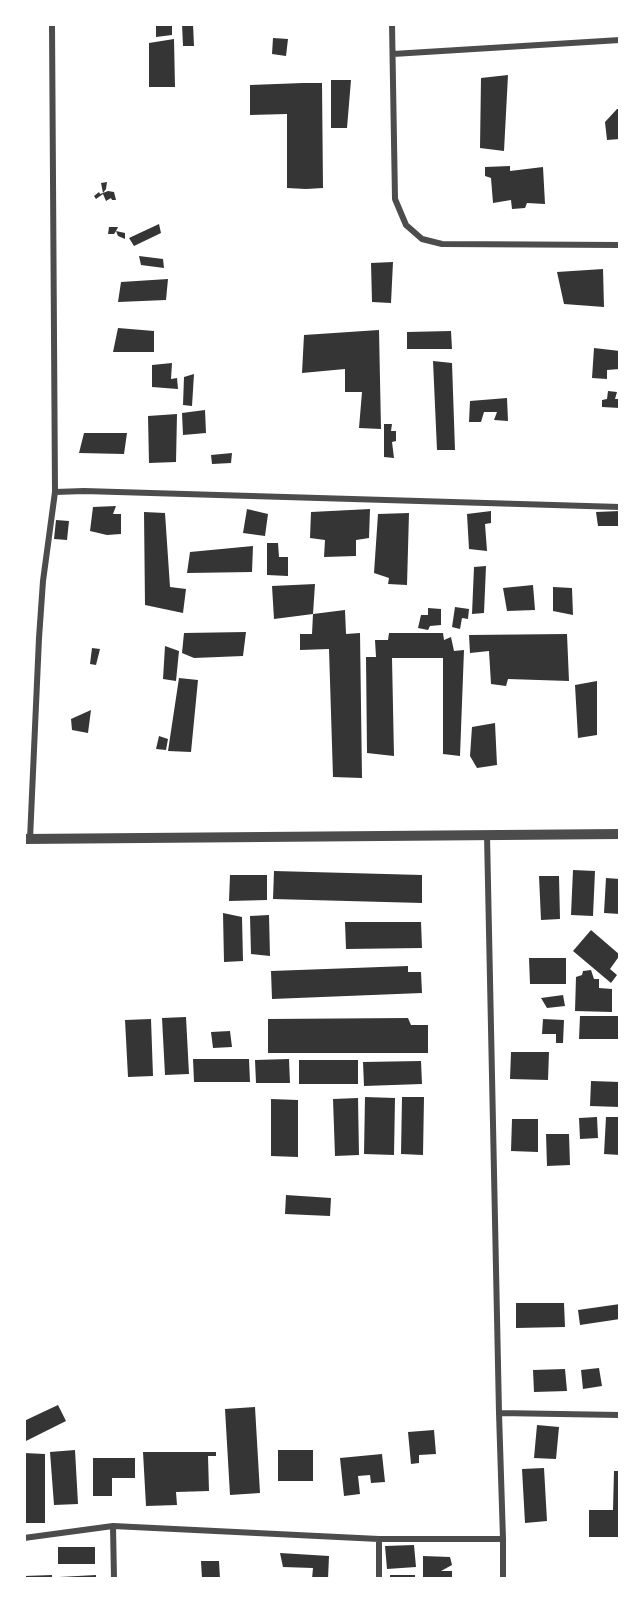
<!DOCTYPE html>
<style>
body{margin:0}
#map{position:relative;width:644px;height:1603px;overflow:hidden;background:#fff;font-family:Signika,sans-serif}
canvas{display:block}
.frame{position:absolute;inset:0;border:26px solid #fff;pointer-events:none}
</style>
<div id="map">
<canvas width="644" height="1603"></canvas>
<div class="frame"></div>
</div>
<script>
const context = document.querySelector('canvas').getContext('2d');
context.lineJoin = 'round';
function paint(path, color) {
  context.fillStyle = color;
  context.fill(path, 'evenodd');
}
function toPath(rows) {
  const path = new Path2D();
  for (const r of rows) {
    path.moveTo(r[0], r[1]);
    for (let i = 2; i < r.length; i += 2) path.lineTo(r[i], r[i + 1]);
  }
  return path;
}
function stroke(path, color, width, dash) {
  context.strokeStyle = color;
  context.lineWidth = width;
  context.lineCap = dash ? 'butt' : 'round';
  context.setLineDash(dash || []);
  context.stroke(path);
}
paint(toPath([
 [156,24,172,24,172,35,156,37],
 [182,24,193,24,194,46,183,46],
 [273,38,288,39,286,56,272,54],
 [174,39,175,87,149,87,149,43],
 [508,75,504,151,480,148,481,78],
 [331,80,351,80,347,128,331,128],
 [303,83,322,83,323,188,306,189,287,188,287,114,250,115,250,85],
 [617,109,620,109,620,139,607,140,605,122],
 [510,166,510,171,543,167,545,204,527,203,525,208,512,209,511,200,493,203,491,178,485,176,485,167],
 [107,182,106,189,103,193,108,191,114,192,116,200,112,200,111,198,106,201,103,194,96,199,94,196,99,192,100,194,103,193,101,183],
 [159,224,161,233,134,246,129,238],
 [109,227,118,227,116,231,125,233,125,239,118,236,116,231,114,234,108,234],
 [139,256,163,259,164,268,141,265],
 [393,262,391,303,372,302,371,263],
 [603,269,604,307,564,304,557,272],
 [168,279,166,300,118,302,121,282],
 [118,328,154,331,154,352,113,352],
 [379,330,381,429,359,428,362,392,345,392,345,369,302,373,304,335],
 [451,331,452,349,407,349,407,332],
 [594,348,620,351,620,369,607,370,607,379,592,378],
 [433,361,452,363,455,450,437,450],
 [172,363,171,379,177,378,178,389,152,387,152,365],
 [194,374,192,406,183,405,184,377],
 [608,391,617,392,615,399,620,399,620,408,602,407,602,400,607,399],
 [507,398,508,421,494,420,497,412,484,412,481,422,469,422,470,401],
 [205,410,206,433,183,435,182,413],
 [177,414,176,462,149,463,148,416],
 [384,424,392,424,391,431,396,431,396,441,392,442,394,458,384,457],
 [84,433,127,433,124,454,79,453],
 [232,453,231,463,212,464,211,455],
 [116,506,113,514,121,514,121,534,107,535,90,531,93,507],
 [247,509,268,514,265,536,243,533],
 [370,509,369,538,356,540,356,556,324,557,325,540,310,538,311,512],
 [491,511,491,523,485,524,487,551,469,549,467,514],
 [620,511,620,526,598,526,596,512],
 [144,512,165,513,170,587,186,589,183,613,145,605],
 [409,513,407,585,388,584,389,578,374,573,378,514],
 [56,520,69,521,67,540,54,539],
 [267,543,278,543,279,557,288,557,288,576,267,575],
 [253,546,252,572,187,573,190,552],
 [486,566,484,613,472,614,474,567],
 [315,584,313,614,345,610,346,634,360,633,362,778,333,777,329,649,300,650,300,634,312,634,313,614,274,619,272,586],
 [533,585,535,610,507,611,503,588],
 [553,587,572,588,573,615,553,611],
 [455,607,469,609,468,619,462,618,460,629,452,627],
 [428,608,441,609,441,625,430,626,428,630,418,628,421,615,428,615],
 [246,632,243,656,194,658,182,653,184,633],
 [389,633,443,633,444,640,451,637,454,651,464,650,460,756,443,754,443,658,392,658,394,756,367,753,366,657,376,657,375,640,388,640],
 [567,634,569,681,508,679,506,686,491,684,489,651,470,653,469,635],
 [165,646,179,651,176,681,163,679],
 [92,648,100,649,96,665,90,664],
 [179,678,198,680,191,752,168,751],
 [597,681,597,735,578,738,575,685],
 [91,710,88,733,72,730,71,719],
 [495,723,497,765,477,768,470,756,472,727],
 [159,736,168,739,166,750,156,749],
 [573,870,595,871,593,916,571,915],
 [274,871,422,875,422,903,273,899],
 [230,875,267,875,267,900,229,901],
 [539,876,559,876,560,919,541,920],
 [606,878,620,879,620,914,604,913],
 [223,913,242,917,243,961,224,962],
 [269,915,270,956,251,954,250,916],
 [345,922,421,922,422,948,346,949],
 [591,930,620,955,610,969,617,975,611,983,573,951],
 [529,958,566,958,566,984,530,984],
 [408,966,408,972,421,972,422,993,272,999,271,971],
 [591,970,594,979,599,979,599,988,612,989,612,1012,575,1011,576,977,582,975,583,971],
 [563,995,565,1006,547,1008,541,998],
 [580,1016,620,1016,620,1039,579,1039],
 [186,1017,189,1074,165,1075,162,1018],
 [408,1018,411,1025,428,1025,428,1053,268,1053,268,1019],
 [151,1019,153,1076,128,1077,125,1020],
 [543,1019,564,1020,563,1043,556,1043,556,1034,542,1034],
 [230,1031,232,1047,213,1048,211,1032],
 [511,1052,549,1052,548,1080,510,1079],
 [193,1059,249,1059,250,1082,194,1082],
 [289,1059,290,1083,256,1083,255,1060],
 [299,1060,358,1060,358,1084,299,1084],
 [421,1061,422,1084,364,1086,363,1062],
 [591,1081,620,1082,620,1107,590,1106],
 [365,1097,395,1098,394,1155,364,1154],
 [402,1097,424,1097,423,1155,401,1154],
 [358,1098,359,1155,335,1156,333,1099],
 [271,1099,298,1100,298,1157,271,1156],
 [597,1117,598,1138,580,1139,579,1118],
 [606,1117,620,1117,620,1155,604,1154],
 [512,1119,538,1119,538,1152,511,1151],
 [546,1134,569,1134,570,1165,547,1166],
 [286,1195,331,1198,330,1216,285,1214],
 [516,1303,564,1303,565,1327,516,1328],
 [620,1304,620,1319,580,1325,578,1310],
 [599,1368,602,1386,583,1389,581,1370],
 [565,1369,567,1391,534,1392,533,1370],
 [58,1405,66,1421,24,1442,24,1421],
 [255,1407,260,1493,230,1495,225,1409],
 [537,1425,559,1427,556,1459,534,1458],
 [434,1430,436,1454,419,1455,419,1463,411,1464,408,1432],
 [75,1450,78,1504,54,1505,50,1452],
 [278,1450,313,1450,313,1481,278,1481],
 [143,1452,216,1452,216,1456,208,1456,209,1491,176,1492,177,1505,146,1506],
 [24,1453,45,1454,45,1523,24,1523],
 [382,1454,385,1482,371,1483,370,1475,358,1476,360,1494,344,1496,340,1458],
 [93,1458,135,1458,135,1478,112,1478,112,1496,93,1496],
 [544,1468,547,1521,525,1523,522,1469],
 [614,1471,620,1471,620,1537,589,1537,589,1510,613,1510],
 [414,1545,416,1567,387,1569,385,1546],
 [58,1547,95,1547,95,1564,58,1564],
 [280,1553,329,1556,328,1579,312,1579,313,1568,283,1567],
 [423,1556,450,1557,452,1565,441,1571,452,1571,452,1579,423,1579],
 [201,1561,219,1561,220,1579,202,1579],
 [52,1575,52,1579,24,1579,24,1576],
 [96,1575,96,1579,59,1579,59,1577],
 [390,1575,415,1575,415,1579,390,1579]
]), '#353535');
stroke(toPath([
 [52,24,55,492,84,491,620,507],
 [392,24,395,199,406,225,422,239,442,244,620,245],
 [393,54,620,40],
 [487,835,499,1413,503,1539,503,1579],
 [30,839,39,638,43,581,55,492],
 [499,1413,620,1415],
 [113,1526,114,1579],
 [24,1538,113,1526,379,1539,503,1539],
 [379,1579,379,1539]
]), '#4c4c4c', 6);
stroke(toPath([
 [24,839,620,834]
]), '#4c4c4c', 10);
</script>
